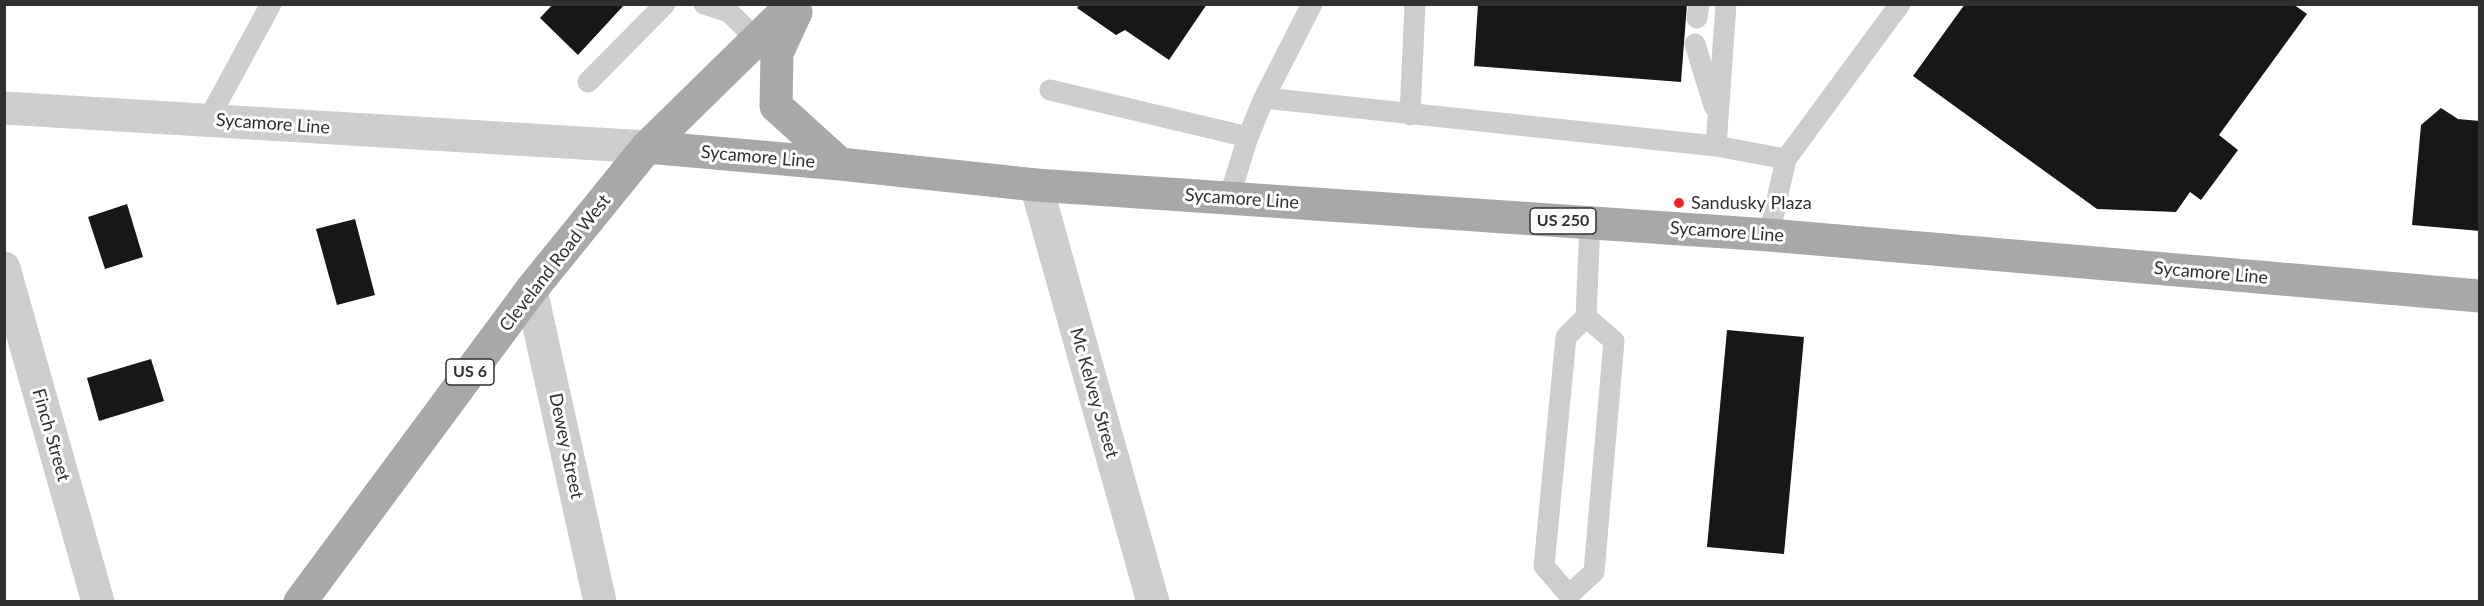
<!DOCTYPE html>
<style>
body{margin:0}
#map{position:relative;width:2484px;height:606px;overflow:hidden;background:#fff;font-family:Lato,sans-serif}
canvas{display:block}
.frame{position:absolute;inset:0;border:6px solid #303030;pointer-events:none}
</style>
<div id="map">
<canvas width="2484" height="606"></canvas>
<div class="frame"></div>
</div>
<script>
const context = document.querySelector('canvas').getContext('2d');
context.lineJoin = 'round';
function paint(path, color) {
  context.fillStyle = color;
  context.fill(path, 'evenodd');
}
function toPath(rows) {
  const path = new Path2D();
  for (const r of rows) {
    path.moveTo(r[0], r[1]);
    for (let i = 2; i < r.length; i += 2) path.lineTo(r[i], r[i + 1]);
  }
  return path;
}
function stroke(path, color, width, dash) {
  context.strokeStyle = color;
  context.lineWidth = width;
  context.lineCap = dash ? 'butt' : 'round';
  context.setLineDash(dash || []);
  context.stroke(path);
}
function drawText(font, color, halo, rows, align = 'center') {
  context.font = font + ' Lato,sans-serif';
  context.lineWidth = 6;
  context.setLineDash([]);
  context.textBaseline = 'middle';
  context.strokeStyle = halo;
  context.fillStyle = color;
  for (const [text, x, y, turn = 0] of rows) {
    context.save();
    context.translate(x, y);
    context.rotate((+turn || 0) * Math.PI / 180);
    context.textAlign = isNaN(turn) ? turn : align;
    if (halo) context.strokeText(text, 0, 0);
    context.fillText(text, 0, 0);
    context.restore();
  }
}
paint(toPath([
 [553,4,625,4,578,55,540,18],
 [1080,4,1207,4,1169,60,1125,30,1116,35,1077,8],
 [1478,4,1687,4,1681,82,1474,66],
 [1965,4,2293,4,2307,14,2219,135,2238,150,2201,200,2190,192,2176,212,2097,209,1913,76],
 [2441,108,2458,119,2480,121,2480,231,2412,225,2421,125],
 [127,204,143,257,105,269,88,217],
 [355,219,375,295,337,305,316,229],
 [1727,330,1804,337,1784,554,1707,547],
 [151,359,164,401,99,421,87,378]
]), '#171717');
stroke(toPath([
 [704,4,729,12],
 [727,4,729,12,757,40],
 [1697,18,1699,4],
 [1695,44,1714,106],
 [588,82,665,4],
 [1050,90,1248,137],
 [1264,98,1716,146,1786,159],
 [1410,115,1415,4],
 [208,120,271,4],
 [1716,146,1726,4],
 [1229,198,1248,137,1264,98,1312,4],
 [1769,235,1786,159,1900,4],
 [1586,317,1614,341,1594,572,1569,595,1544,566,1566,337,1586,317,1590,223]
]), '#cdcdcd', 21);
stroke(toPath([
 [1036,185,1153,602],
 [4,268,98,602],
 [531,290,600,602]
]), '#cdcdcd', 33);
stroke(toPath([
 [4,108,647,147]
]), '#cdcdcd', 33);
stroke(toPath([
 [796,12,777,53,776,106,840,164],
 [647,147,840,164,1036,185,1769,235,2480,296],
 [300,602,531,290,647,147,793,4]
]), '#a8a8a8', 33);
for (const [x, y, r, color] of [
 [1679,203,6,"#f52329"]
]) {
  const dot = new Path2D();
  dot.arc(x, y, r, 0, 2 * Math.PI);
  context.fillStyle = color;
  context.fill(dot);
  stroke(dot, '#fff', 2);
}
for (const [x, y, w] of [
 [1563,221,66],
 [470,372,48]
]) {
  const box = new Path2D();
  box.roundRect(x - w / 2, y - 13, w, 26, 4.5);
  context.fillStyle = '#fff';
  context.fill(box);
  stroke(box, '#303030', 1.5);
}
drawText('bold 16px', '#303030', null, [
 ["US 250",1563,221],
 ["US 6",470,372]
]);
drawText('18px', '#303030', '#fff', [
 ["Sycamore Line",273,124,4],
 ["Sycamore Line",758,157,5],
 ["Sycamore Line",1242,199,4],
 ["Sycamore Line",1727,232,4],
 ["Cleveland Road West",555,263,-52],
 ["Sycamore Line",2211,273,5],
 ["Mc Kelvey Street",1094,393,74],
 ["Finch Street",51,435,74],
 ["Dewey Street",566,446,78]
]);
drawText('18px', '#303030', '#fff', [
 ["Sandusky Plaza",1691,203]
], 'left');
</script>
